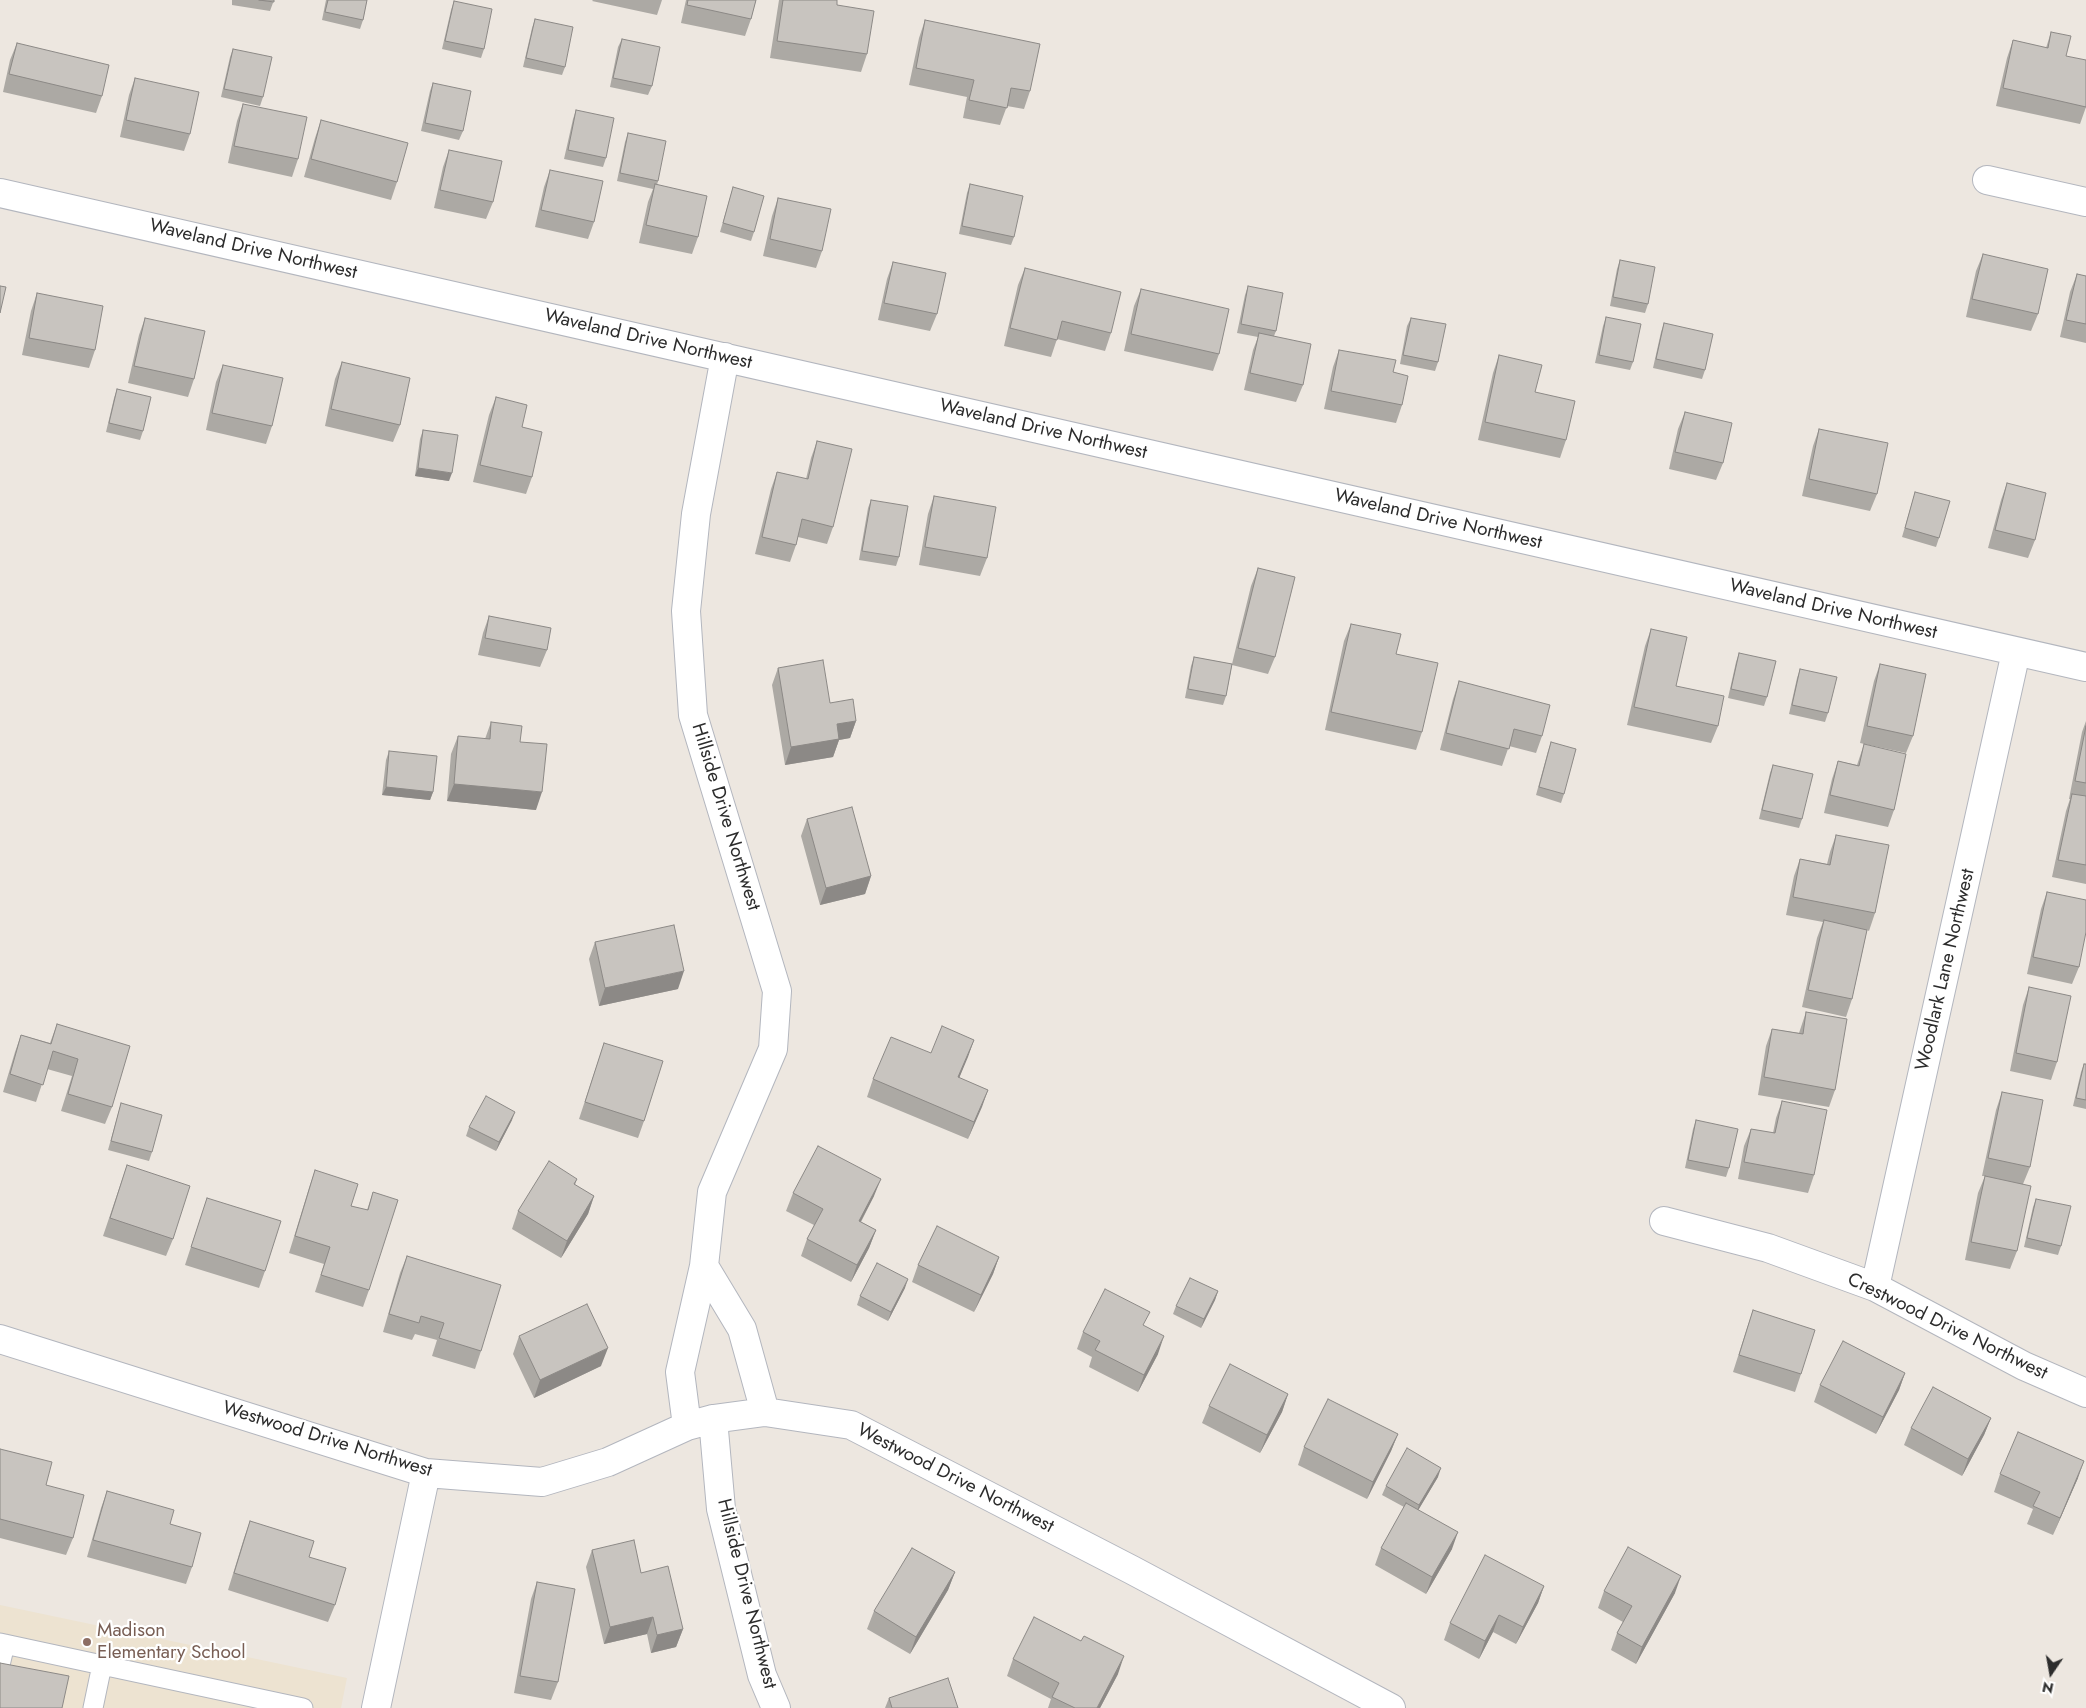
<!DOCTYPE html>
<style>
body{margin:0}
#map{position:relative;width:2086px;height:1708px;overflow:hidden;background:#ede7e0;font-family:Jost,sans-serif}
canvas{display:block}
.north{position:absolute;left:2026px;top:1648px;width:50px;height:50px;-webkit-text-stroke:4px #fff;paint-order:stroke;rotate:192deg;font-size:14px;font-weight:700;line-height:20px;text-align:center;color:#2c2c2c}
.north::after{content:'';display:block;margin:auto;width:18px;height:22px;background:#2c2c2c;clip-path:polygon(50% 0,100% 100%,50% 72%,0 100%)}
</style>
<div id="map">
<canvas width="2086" height="1708"></canvas>
<div class="north">N</div>
</div>
<script>
const context = document.querySelector('canvas').getContext('2d');
context.lineJoin = 'round';
function paint(path, color) {
  context.fillStyle = color;
  context.fill(path, 'evenodd');
}
function toPath(rows) {
  const path = new Path2D();
  for (const r of rows) {
    path.moveTo(r[0], r[1]);
    for (let i = 2; i < r.length; i += 2) path.lineTo(r[i], r[i + 1]);
  }
  return path;
}
function stroke(path, color, width, dash) {
  context.strokeStyle = color;
  context.lineWidth = width;
  context.lineCap = dash ? 'butt' : 'round';
  context.setLineDash(dash || []);
  context.stroke(path);
}
function drawText(font, color, halo, rows, align = 'center') {
  context.font = font + ' Jost,sans-serif';
  context.lineWidth = 4.5;
  context.setLineDash([]);
  context.textBaseline = 'middle';
  context.strokeStyle = halo;
  context.fillStyle = color;
  for (const [text, x, y, turn = 0] of rows) {
    context.save();
    context.translate(x, y);
    context.rotate((+turn || 0) * Math.PI / 180);
    context.textAlign = isNaN(turn) ? turn : align;
    if (halo) context.strokeText(text, 0, 0);
    context.fillText(text, 0, 0);
    context.restore();
  }
}
paint(toPath([
 [0,1605,347,1678,341,1708,0,1708]
]), '#ede3d1');
const lane = toPath([
 [0,1643,102,1665],
 [0,1665,5,1644],
 [93,1708,102,1665,303,1708]
]);
const street = toPath([
 [1987,180,2086,202],
 [0,193,2086,667],
 [725,357,696,514,686,611,693,715,777,991,773,1049,712,1192,704,1266,742,1329,765,1412],
 [1664,1221,1768,1248,1875,1287,2024,1366,2086,1393],
 [1875,1287,2016,652],
 [0,1339,426,1473,542,1482,608,1462,687,1426,713,1419,765,1412,851,1425,1132,1570,1391,1708],
 [713,1419,721,1509,762,1675,776,1708],
 [687,1426,680,1372,704,1266],
 [376,1708,426,1473]
]);
stroke(lane, '#b3b6be', 21);
stroke(street, '#b3b6be', 30);
stroke(lane, '#fff', 19);
stroke(street, '#fff', 28);
paint(toPath([
 [232,0,274,0,270,11,232,5],
 [326,0,367,0,363,20,360,29,322,20],
 [593,0,662,0,657,15,592,1],
 [686,0,756,0,751,19,745,36,681,23],
 [779,0,837,0,837,5,867,54,861,72,770,58],
 [454,1,484,49,481,58,442,49,451,10],
 [535,19,565,67,562,75,523,67,532,28],
 [925,20,1030,91,1024,109,1007,106,1000,125,963,118,967,97,909,85,919,38],
 [2051,32,2066,56,2086,107,2080,124,1996,106,2007,58,2013,40,2046,48],
 [622,39,652,86,648,95,610,87,618,47],
 [17,43,102,96,96,113,3,92,10,60],
 [233,49,263,97,260,106,221,97,230,57],
 [135,78,190,134,184,151,120,137,129,95],
 [433,83,463,131,459,140,421,131,430,91],
 [243,104,298,159,292,177,228,163,237,121],
 [576,110,606,158,603,167,564,159,573,119],
 [321,120,397,182,391,200,304,177,315,138],
 [628,133,658,181,657,185,698,237,692,254,639,243,648,202,653,189,617,181,625,142],
 [449,150,493,202,486,219,434,208,443,167],
 [550,170,594,222,588,239,535,227,544,187],
 [970,184,1014,237,1011,245,959,234,967,193],
 [733,187,754,232,751,241,720,232],
 [778,198,822,251,816,268,763,256,772,216],
 [1983,254,2038,314,2031,331,1966,317,1976,271],
 [1620,260,1648,304,1645,313,1610,306,1617,269],
 [893,262,937,314,930,331,878,320,887,279],
 [1025,268,1111,333,1105,351,1057,339,1051,357,1004,346,1018,285],
 [2077,274,2086,276,2086,343,2060,337,2070,292],
 [1248,286,1276,331,1274,336,1303,385,1296,402,1244,390,1253,350,1258,337,1237,333,1245,295],
 [1141,289,1219,354,1213,371,1124,351,1134,306],
 [37,293,95,350,89,368,22,355,31,311],
 [1606,317,1633,362,1630,370,1595,363,1603,326],
 [145,318,194,379,188,397,128,383,139,335],
 [1411,318,1438,362,1435,371,1400,364,1407,326],
 [1664,323,1705,370,1702,379,1653,368,1661,332],
 [1339,350,1393,372,1402,405,1396,423,1324,409,1333,367],
 [1499,355,1535,392,1566,440,1560,458,1478,440,1493,373],
 [342,362,400,425,393,442,325,426,335,379],
 [223,365,272,426,266,444,206,430,216,382],
 [117,389,143,431,140,440,106,432,114,398],
 [496,397,532,477,526,494,473,482,489,415],
 [1685,412,1723,463,1716,480,1669,469,1678,429],
 [1819,429,1877,494,1870,511,1802,496,1813,446],
 [423,430,449,481,415,476,420,439],
 [817,441,833,527,827,544,798,537,796,545,790,562,755,554,771,489,777,472,806,479,811,458],
 [2007,483,2035,540,2028,558,1988,548,2001,500],
 [1915,492,1939,538,1936,547,1902,537],
 [934,496,987,558,980,576,919,565,928,514],
 [871,500,899,557,896,566,859,560,868,508],
 [1258,568,1275,657,1268,674,1232,665,1226,696,1223,705,1185,698,1191,666,1194,657,1232,664,1251,586],
 [489,616,547,650,540,667,478,655,483,633],
 [1351,624,1396,654,1422,732,1416,750,1325,730,1344,641],
 [1651,629,1676,686,1718,726,1711,743,1627,725,1645,646],
 [1739,653,1767,697,1764,706,1728,698,1736,662],
 [1880,664,1913,736,1906,753,1860,743,1874,681],
 [778,668,856,721,850,738,839,740,833,757,785,765,772,685],
 [1800,669,1828,713,1825,722,1789,714,1797,678],
 [1459,681,1542,736,1536,753,1509,746,1502,766,1440,750,1453,699],
 [2086,721,2086,884,2052,877,2066,811,2070,799,2069,799,2082,732],
 [491,722,520,742,536,810,447,801,451,754,458,736,485,739],
 [1551,742,1564,794,1561,803,1536,795,1548,751],
 [1864,744,1894,810,1888,827,1824,813,1832,779,1838,761,1857,765],
 [389,751,433,792,430,800,382,795,386,760],
 [1773,765,1802,819,1799,828,1759,819,1770,773],
 [807,819,871,876,865,894,820,905,801,836],
 [1836,835,1875,913,1869,931,1867,930,1852,999,1846,1017,1802,1007,1817,938,1823,922,1786,915,1794,876,1800,859,1827,864,1830,852],
 [2047,892,2079,967,2072,984,2027,974,2041,909],
 [595,942,678,989,599,1006,589,959],
 [2029,987,2057,1062,2051,1080,2010,1071,2023,1005],
 [1806,1012,1835,1090,1829,1107,1758,1095,1766,1046,1772,1029,1799,1033],
 [57,1024,112,1107,105,1124,61,1111,72,1076,47,1069,36,1102,3,1092,15,1052,21,1035,50,1043],
 [974,1040,959,1078,988,1090,968,1139,867,1097,873,1079,931,1053],
 [604,1043,644,1121,638,1138,579,1119],
 [2084,1064,2086,1064,2086,1109,2073,1106,2081,1072],
 [2002,1092,2030,1167,2023,1184,2017,1251,2010,1269,1965,1260,1978,1193,1985,1176,1982,1176,1996,1110],
 [1782,1101,1814,1175,1808,1193,1738,1179,1744,1146,1751,1129,1773,1133,1776,1118],
 [121,1103,152,1152,149,1161,108,1150],
 [512,1120,496,1151,466,1136,469,1127],
 [1696,1120,1729,1168,1726,1177,1685,1168,1693,1129],
 [127,1165,173,1239,166,1256,103,1236],
 [315,1170,351,1206,367,1210,373,1192,369,1290,363,1307,315,1292,324,1264,289,1253,309,1188],
 [577,1179,575,1185,594,1196,588,1214,561,1258,512,1229,518,1211],
 [793,1193,874,1196,861,1222,876,1230,869,1248,851,1282,801,1256,807,1239,814,1225,786,1211],
 [207,1198,265,1271,259,1288,185,1265],
 [2036,1199,2061,1246,2058,1255,2024,1247,2033,1207],
 [407,1256,481,1351,475,1369,432,1356,437,1340,415,1334,412,1340,383,1332,400,1273],
 [999,1257,993,1274,974,1312,912,1282,918,1265],
 [905,1288,888,1321,857,1305,860,1296],
 [1218,1291,1215,1300,1201,1328,1173,1314,1176,1306],
 [1753,1310,1801,1374,1795,1392,1733,1372,1747,1328],
 [1144,1326,1158,1354,1138,1392,1089,1367,1092,1357,1077,1349,1083,1332],
 [519,1336,601,1366,534,1398,513,1354],
 [1905,1373,1899,1390,1876,1434,1814,1402,1820,1385],
 [1288,1394,1282,1412,1260,1453,1202,1423,1209,1406],
 [1991,1418,1984,1435,1962,1476,1904,1445,1911,1428],
 [1398,1434,1391,1451,1367,1499,1298,1465,1304,1447],
 [0,1449,46,1485,73,1538,66,1555,0,1538],
 [2000,1474,2078,1478,2053,1535,2027,1524,2033,1509,1994,1492],
 [1438,1477,1418,1510,1452,1549,1426,1594,1375,1565,1381,1548,1404,1507,1382,1495,1386,1486],
 [107,1491,170,1524,192,1567,186,1584,87,1557,101,1508],
 [250,1521,309,1557,335,1605,328,1622,228,1590,244,1538],
 [592,1550,641,1573,683,1629,676,1647,651,1653,647,1634,604,1644,586,1567],
 [955,1572,948,1590,910,1654,867,1629,874,1611],
 [537,1582,558,1682,551,1700,514,1693,531,1599],
 [1544,1586,1538,1603,1516,1644,1493,1632,1479,1659,1444,1640,1450,1623],
 [1604,1591,1675,1593,1636,1664,1611,1650,1617,1633,1623,1622,1598,1608],
 [1081,1641,1118,1674,1100,1708,1048,1708,1051,1699,1007,1676,1013,1659],
 [889,1698,958,1708,885,1708]
]), '#aca9a4');
paint(toPath([
 [418,468,452,473,449,481,415,476],
 [856,721,850,738,839,740,833,757,785,765,791,747,837,724],
 [454,784,542,792,536,810,447,801],
 [386,787,433,792,430,800,382,795],
 [871,876,865,894,820,905,826,888],
 [684,971,678,989,599,1006,605,988],
 [974,1040,968,1057,952,1095,958,1077],
 [988,1090,982,1107,968,1139,974,1122],
 [515,1112,512,1120,496,1151,499,1142],
 [881,1179,874,1196,852,1238,859,1221],
 [594,1196,588,1214,561,1258,567,1241],
 [876,1230,869,1248,851,1282,857,1265],
 [999,1257,993,1274,974,1312,981,1295],
 [908,1279,905,1288,888,1321,891,1312],
 [1218,1291,1215,1300,1201,1328,1204,1319],
 [1164,1336,1158,1354,1138,1392,1144,1375],
 [608,1348,601,1366,534,1398,540,1380],
 [1905,1373,1899,1390,1876,1434,1883,1417],
 [1288,1394,1282,1412,1260,1453,1267,1435],
 [1991,1418,1984,1435,1962,1476,1968,1459],
 [1398,1434,1391,1451,1367,1499,1373,1482],
 [2084,1461,2078,1478,2053,1535,2060,1518],
 [1441,1468,1438,1477,1416,1514,1419,1505],
 [1458,1532,1452,1549,1426,1594,1432,1577],
 [955,1572,948,1590,910,1654,916,1637],
 [1681,1576,1675,1593,1636,1664,1642,1647],
 [1544,1586,1538,1603,1516,1644,1523,1627],
 [1499,1615,1493,1632,1479,1659,1485,1641],
 [653,1617,647,1634,604,1644,610,1627],
 [683,1629,676,1647,651,1653,657,1635],
 [1124,1656,1118,1674,1100,1708,1097,1708]
]), '#8c8986');
const building = toPath([
 [259,0,274,0,274,2,259,0],
 [328,0,367,0,363,20,325,12,328,0],
 [688,0,756,0,751,19,687,5,688,0],
 [783,0,837,0,837,5,874,11,867,54,777,41,783,0],
 [454,1,492,9,484,49,445,41,454,1],
 [535,19,573,27,565,67,526,58,535,19],
 [925,20,1040,44,1030,91,1011,88,1007,108,969,100,974,80,916,68,925,20],
 [2051,32,2071,36,2066,56,2086,60,2086,107,2003,88,2013,40,2048,48,2051,32],
 [622,39,660,47,652,86,613,78,622,39],
 [17,43,109,65,102,96,9,74,17,43],
 [233,49,272,57,263,97,224,89,233,49],
 [135,78,199,92,190,134,126,120,135,78],
 [433,83,471,91,463,131,425,123,433,83],
 [243,104,307,117,298,159,234,146,243,104],
 [576,110,614,118,606,158,568,150,576,110],
 [321,120,408,143,397,182,311,159,321,120],
 [628,133,666,141,658,181,620,173,628,133],
 [449,150,502,161,493,202,440,190,449,150],
 [550,170,603,181,594,222,541,210,550,170],
 [655,184,707,196,698,237,646,225,655,184],
 [970,184,1023,196,1014,237,962,226,970,184],
 [733,187,764,196,754,232,723,223,733,187],
 [778,198,831,209,822,251,770,239,778,198],
 [1983,254,2048,269,2038,314,1972,299,1983,254],
 [1620,260,1655,267,1648,304,1613,297,1620,260],
 [893,262,946,273,937,314,884,303,893,262],
 [1025,268,1121,292,1111,333,1062,321,1057,340,1010,328,1025,268],
 [2077,274,2086,276,2086,324,2066,320,2077,274],
 [0,286,6,287,0,313,0,286],
 [1248,286,1283,293,1276,331,1241,324,1248,286],
 [1141,289,1229,309,1219,354,1131,334,1141,289],
 [37,293,103,306,95,350,29,338,37,293],
 [1606,317,1641,324,1633,362,1599,355,1606,317],
 [145,318,205,331,194,379,134,366,145,318],
 [1411,318,1446,324,1438,362,1403,355,1411,318],
 [1664,323,1713,334,1705,370,1656,359,1664,323],
 [1259,333,1311,344,1303,385,1250,373,1259,333],
 [1339,350,1396,360,1393,372,1408,376,1402,405,1331,391,1339,350],
 [1499,355,1542,365,1535,392,1575,401,1566,440,1485,422,1499,355],
 [342,362,410,378,400,425,331,409,342,362],
 [223,365,283,378,272,426,212,413,223,365],
 [117,389,151,397,143,431,109,423,117,389],
 [496,397,527,405,522,427,542,432,532,477,480,465,496,397],
 [1685,412,1732,423,1723,463,1675,452,1685,412],
 [1819,429,1888,443,1877,494,1809,479,1819,429],
 [423,430,458,435,452,473,418,468,423,430],
 [817,441,852,449,833,527,802,519,796,545,762,537,777,472,808,479,817,441],
 [2007,483,2046,493,2035,540,1995,530,2007,483],
 [1915,492,1950,501,1939,538,1905,528,1915,492],
 [934,496,996,507,987,558,925,547,934,496],
 [871,500,908,506,899,557,862,551,871,500],
 [1258,568,1295,577,1275,657,1238,648,1258,568],
 [489,616,551,628,547,650,485,638,489,616],
 [1351,624,1401,634,1396,654,1438,663,1422,732,1331,712,1351,624],
 [1651,629,1687,637,1676,686,1724,696,1718,726,1634,707,1651,629],
 [1739,653,1776,661,1767,697,1731,689,1739,653],
 [1194,657,1232,664,1226,696,1188,689,1194,657],
 [823,660,830,703,853,699,856,721,837,724,839,739,791,747,778,668,823,660],
 [1880,664,1926,674,1913,736,1867,726,1880,664],
 [1800,669,1837,677,1828,713,1792,705,1800,669],
 [1459,681,1550,705,1542,736,1514,729,1509,749,1446,733,1459,681],
 [491,722,522,726,520,742,547,744,542,792,454,784,458,736,490,739,491,722],
 [2086,726,2086,783,2075,781,2086,726],
 [1551,742,1576,749,1564,794,1539,787,1551,742],
 [1864,744,1906,754,1894,810,1830,795,1838,761,1859,766,1864,744],
 [389,751,437,756,433,792,386,787,389,751],
 [1773,765,1813,774,1802,819,1762,810,1773,765],
 [2072,794,2086,796,2086,865,2058,860,2072,794],
 [852,807,871,876,826,888,807,819,852,807],
 [1836,835,1889,845,1875,913,1793,897,1800,859,1830,865,1836,835],
 [2047,892,2086,900,2086,932,2079,967,2033,957,2047,892],
 [1824,920,1867,930,1852,999,1808,990,1824,920],
 [674,925,684,971,605,988,595,942,674,925],
 [2029,987,2071,996,2057,1062,2016,1053,2029,987],
 [1806,1012,1847,1019,1835,1090,1764,1077,1772,1029,1803,1034,1806,1012],
 [57,1024,130,1046,112,1107,68,1094,78,1059,53,1051,43,1085,10,1074,21,1035,51,1044,57,1024],
 [942,1026,974,1040,958,1077,988,1090,974,1122,873,1079,891,1037,931,1053,942,1026],
 [604,1043,663,1061,644,1121,585,1102,604,1043],
 [2084,1064,2086,1064,2086,1100,2076,1098,2084,1064],
 [2002,1092,2043,1100,2030,1167,1988,1158,2002,1092],
 [486,1096,515,1112,499,1142,469,1127,486,1096],
 [1782,1101,1827,1110,1814,1175,1744,1162,1751,1129,1775,1133,1782,1101],
 [121,1103,162,1115,152,1152,111,1141,121,1103],
 [1696,1120,1738,1129,1729,1168,1688,1160,1696,1120],
 [818,1146,881,1179,859,1221,876,1230,857,1265,807,1239,823,1209,793,1193,818,1146],
 [549,1161,577,1179,574,1184,594,1196,567,1241,518,1211,549,1161],
 [127,1165,190,1186,173,1239,110,1218,127,1165],
 [315,1170,358,1184,351,1206,368,1210,373,1192,398,1200,369,1290,321,1275,330,1247,295,1236,315,1170],
 [1985,1176,2031,1186,2017,1251,1971,1242,1985,1176],
 [207,1198,281,1221,265,1271,191,1247,207,1198],
 [2036,1199,2071,1206,2061,1246,2027,1238,2036,1199],
 [937,1226,999,1257,981,1295,918,1265,937,1226],
 [407,1256,501,1285,481,1351,439,1338,444,1323,421,1316,419,1323,389,1314,407,1256],
 [877,1263,908,1279,891,1312,860,1296,877,1263],
 [1190,1278,1218,1291,1204,1319,1176,1306,1190,1278],
 [1105,1289,1150,1312,1143,1325,1164,1336,1144,1375,1095,1350,1100,1341,1083,1332,1105,1289],
 [587,1304,608,1348,540,1380,519,1336,587,1304],
 [1753,1310,1815,1330,1801,1374,1739,1355,1753,1310],
 [1843,1341,1905,1373,1883,1417,1820,1385,1843,1341],
 [1230,1364,1288,1394,1267,1435,1209,1406,1230,1364],
 [1933,1387,1991,1418,1968,1459,1911,1428,1933,1387],
 [1328,1399,1398,1434,1373,1482,1304,1447,1328,1399],
 [2018,1432,2084,1461,2060,1518,2033,1506,2040,1492,2000,1474,2018,1432],
 [1407,1448,1441,1468,1419,1505,1386,1486,1407,1448],
 [0,1449,52,1462,46,1485,84,1495,73,1538,0,1519,0,1449],
 [107,1491,174,1510,170,1524,201,1533,192,1567,93,1540,107,1491],
 [1406,1503,1458,1532,1432,1577,1381,1548,1406,1503],
 [250,1521,314,1541,309,1557,346,1568,335,1605,234,1573,250,1521],
 [634,1540,641,1573,668,1566,683,1629,657,1635,653,1617,610,1627,592,1550,634,1540],
 [1628,1547,1681,1576,1642,1647,1617,1633,1632,1606,1604,1591,1628,1547],
 [912,1548,955,1572,916,1637,874,1611,912,1548],
 [1485,1555,1544,1586,1523,1627,1499,1615,1485,1641,1450,1623,1485,1555],
 [537,1582,575,1589,558,1682,520,1676,537,1582],
 [1034,1617,1081,1641,1084,1636,1124,1656,1097,1708,1075,1708,1052,1697,1059,1683,1013,1659,1034,1617],
 [0,1663,69,1676,62,1708,0,1708,0,1663],
 [948,1678,958,1708,892,1708,889,1698,948,1678]
]);
paint(building, '#c8c4bf');
stroke(building, '#8c8986', 1);
for (const [x, y, r, color] of [
 [87,1642,5,"#8d6e63"]
]) {
  const dot = new Path2D();
  dot.arc(x, y, r, 0, 2 * Math.PI);
  context.fillStyle = color;
  context.fill(dot);
  stroke(dot, '#fff', 2);
}
drawText('19px', '#2c2c2c', '#fff', [
 ["Waveland Drive Northwest",253,250,13],
 ["Waveland Drive Northwest",648,340,13],
 ["Waveland Drive Northwest",1043,430,13],
 ["Waveland Drive Northwest",1438,520,13],
 ["Waveland Drive Northwest",1833,610,13],
 ["Hillside Drive Northwest",725,817,73],
 ["Woodlark Lane Northwest",1946,970,-77],
 ["Crestwood Drive Northwest",1947,1327,26],
 ["Westwood Drive Northwest",327,1440,17],
 ["Westwood Drive Northwest",955,1479,27],
 ["Hillside Drive Northwest",746,1594,76]
]);
drawText('19px', '#785e54', '#fff', [
 ["Madison",97,1631],
 ["Elementary School",97,1653]
], 'left');
</script>
